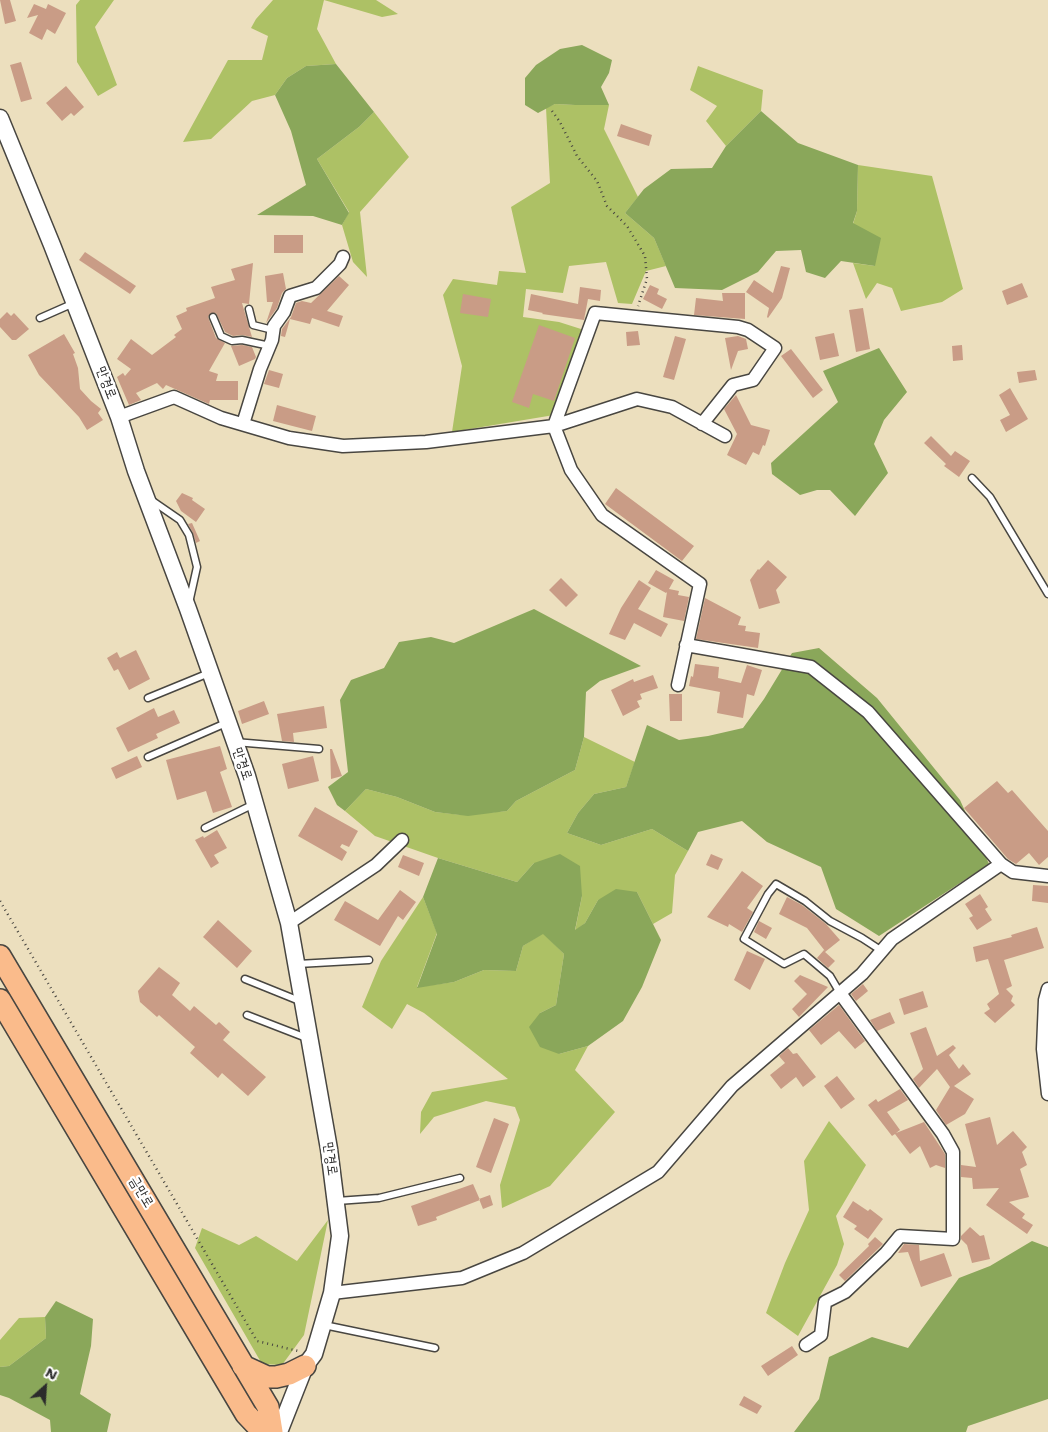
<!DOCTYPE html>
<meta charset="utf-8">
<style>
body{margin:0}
#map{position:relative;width:1048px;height:1432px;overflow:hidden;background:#ecdfbe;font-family:"Shantell Sans",sans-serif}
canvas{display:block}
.north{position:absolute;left:20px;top:1362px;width:50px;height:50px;-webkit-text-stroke:4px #fff;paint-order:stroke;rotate:26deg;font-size:14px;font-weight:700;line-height:20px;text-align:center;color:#2b2b2b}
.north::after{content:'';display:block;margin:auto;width:18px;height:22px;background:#2b2b2b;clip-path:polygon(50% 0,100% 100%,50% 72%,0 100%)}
</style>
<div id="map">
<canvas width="1048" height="1432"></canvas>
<div class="north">N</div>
</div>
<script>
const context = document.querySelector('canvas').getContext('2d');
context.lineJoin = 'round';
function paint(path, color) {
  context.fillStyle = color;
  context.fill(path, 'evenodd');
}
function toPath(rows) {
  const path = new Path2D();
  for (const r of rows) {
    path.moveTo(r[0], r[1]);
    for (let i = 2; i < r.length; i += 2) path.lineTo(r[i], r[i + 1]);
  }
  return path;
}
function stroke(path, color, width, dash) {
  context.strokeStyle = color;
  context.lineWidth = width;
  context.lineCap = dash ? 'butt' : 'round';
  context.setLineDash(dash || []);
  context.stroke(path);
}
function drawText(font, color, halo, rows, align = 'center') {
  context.font = font + ' "Shantell Sans","Poor Story",sans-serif';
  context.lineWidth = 4.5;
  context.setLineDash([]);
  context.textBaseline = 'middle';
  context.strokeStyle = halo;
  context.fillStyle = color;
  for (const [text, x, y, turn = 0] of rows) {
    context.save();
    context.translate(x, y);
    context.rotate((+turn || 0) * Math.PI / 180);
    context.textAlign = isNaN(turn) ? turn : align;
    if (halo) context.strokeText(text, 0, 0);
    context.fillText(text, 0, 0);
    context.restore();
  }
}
paint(toPath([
 [80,0,114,0,95,27,117,85,98,96,77,62,76,5],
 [273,0,376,0,398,14,382,17,324,0,317,29,336,64,306,66,287,78,275,95,252,101,211,139,183,142,228,60,262,60,268,36,251,28,256,19],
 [698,66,763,90,761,111,726,146,706,121,717,106,690,90],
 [555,104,575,105,609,105,604,129,638,197,625,213,654,238,666,266,646,271,632,304,618,303,606,262,569,266,563,293,526,289,523,317,559,322,581,329,582,335,554,415,452,432,462,366,443,295,453,279,497,285,499,271,526,273,511,207,550,183,546,108],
 [374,112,409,157,360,212,367,277,353,262,342,225,349,212,317,159,359,127],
 [858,165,932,176,963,289,942,302,901,311,892,288,877,283,866,299,853,263,875,266,853,224,857,211],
 [584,737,635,762,626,787,594,794,578,813,567,833,601,845,652,829,688,851,675,875,672,913,653,924,637,892,598,900,585,923,575,931,582,896,534,863,517,882,438,858,375,836,345,811,366,789,397,797,435,812,462,815,507,811,516,801,575,770],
 [423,897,437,933,417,987,454,982,484,970,516,971,523,946,543,933,564,954,556,1005,540,1013,559,1054,588,1046,575,1070,615,1112,550,1186,502,1208,500,1185,520,1120,515,1107,486,1101,434,1117,420,1134,421,1112,432,1092,508,1079,424,1013,407,1004,392,1029,362,1007,381,961],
 [829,1121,866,1165,836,1216,844,1244,837,1265,798,1336,766,1313,785,1263,809,1210,804,1161],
 [328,1220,304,1335,282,1365,262,1364,195,1248,202,1228,239,1245,256,1236,297,1261],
 [45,1317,46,1338,9,1366,0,1367,0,1340,19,1318]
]), '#adc165');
paint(toPath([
 [582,45,612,60,609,73,601,87,609,105,575,105,555,104,538,113,525,105,525,78,536,65,560,49],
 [336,64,374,112,359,127,317,159,349,213,342,225,313,216,257,215,306,185,291,131,275,95,287,78,306,66],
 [761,111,798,143,858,165,857,211,853,223,881,238,875,266,841,261,825,278,806,272,801,250,776,251,758,272,722,290,675,288,654,238,625,213,644,189,671,169,712,168,726,146],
 [879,348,907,392,884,420,874,444,888,473,855,516,830,490,817,490,800,495,772,474,771,463,838,402,823,371],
 [534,609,641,666,600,681,586,692,584,737,575,770,516,801,507,811,468,816,435,812,397,797,366,789,345,811,337,805,328,787,348,772,340,700,351,680,384,668,399,642,431,637,454,643],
 [819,648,877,698,960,800,989,864,879,936,836,909,821,867,767,842,742,821,698,832,688,851,652,829,601,845,567,833,578,813,594,794,626,787,647,725,679,740,708,736,743,728,764,699,792,653],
 [560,854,580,866,582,896,575,930,585,923,598,900,616,889,637,892,661,940,642,987,623,1021,588,1046,559,1054,540,1047,529,1027,540,1013,556,1005,564,954,543,934,523,946,516,971,484,970,454,982,417,988,437,934,423,897,438,858,517,882,534,863],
 [1032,1241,1048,1247,1048,1399,968,1426,966,1432,794,1432,819,1399,829,1357,872,1337,908,1348,959,1278,990,1266],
 [56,1301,93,1319,91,1346,80,1394,111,1414,107,1432,51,1432,50,1420,9,1398,0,1395,0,1367,9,1366,46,1338,45,1317]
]), '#8aa75a');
paint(toPath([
 [0,0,10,0,16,21,5,24],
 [34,4,46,9,48,4,66,13,55,34,47,29,42,40,29,33,38,15,27,18],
 [21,62,32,99,21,102,10,65],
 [66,86,84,107,74,116,71,113,62,121,46,103],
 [621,124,652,135,649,146,617,136],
 [274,235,303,235,303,253,274,253],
 [85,252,136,286,130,294,79,260],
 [253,263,249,304,242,303,252,337,242,335,233,336,225,332,216,313,211,313,208,317,216,338,225,343,209,371,218,374,216,381,238,381,238,400,210,400,209,404,166,385,163,389,157,383,136,393,141,400,129,405,117,377,123,373,125,376,131,369,117,359,131,339,152,355,176,337,174,335,182,329,176,316,187,311,186,308,215,298,211,287,235,280,231,269],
 [781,266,790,268,782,298,768,318,767,317,769,308,746,292,754,280,773,293],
 [283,273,286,289,282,293,277,308,266,323,273,302,267,302,265,276],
 [339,276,349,285,327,311,343,316,339,327,312,318,310,324,290,319,285,337,281,336,282,329,291,317,296,303,302,301,311,303],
 [1022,283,1028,297,1007,305,1002,291],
 [650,285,659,289,657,294,667,299,662,309,643,299],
 [580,287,601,290,600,301,588,299,584,320,542,314,543,313,528,310,531,294,578,304],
 [722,293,745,293,745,319,694,315,696,298,723,301],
 [463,294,491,299,488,317,460,313],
 [863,308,870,349,856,352,849,310],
 [7,312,11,316,14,313,29,329,16,340,12,340,0,327,0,319],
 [539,325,575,338,554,401,533,394,529,408,512,402],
 [638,331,640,345,627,346,626,332],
 [834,333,839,356,820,360,815,337],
 [64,334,75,353,73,354,78,368,80,389,91,401,101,409,98,413,103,420,87,430,79,417,39,375,28,355],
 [675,336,686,339,674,380,663,377],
 [738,336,746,339,748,349,738,351,731,370,725,338],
 [242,345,252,347,256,357,255,359,239,366,231,346],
 [962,345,963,360,953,361,952,346],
 [791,349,823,390,813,398,781,356],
 [269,370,283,374,279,388,264,384],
 [1035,370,1037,380,1019,383,1017,372],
 [1010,388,1028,419,1006,432,1000,420,1010,415,999,395],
 [736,395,751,425,770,430,765,446,763,445,759,455,753,452,746,465,727,455,737,434,724,409],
 [277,405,316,416,312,431,273,421],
 [931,436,951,456,955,451,970,461,959,477,944,466,946,464,924,443],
 [616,488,694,546,682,561,605,504],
 [182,493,193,498,192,500,205,509,196,522,181,511,176,501],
 [192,523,200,541,196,543,193,533,188,524],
 [768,560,787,577,776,590,780,603,759,609,750,580,758,569,759,570],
 [656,570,674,580,669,589,679,591,678,595,689,597,684,621,663,617,667,592,666,593,648,583],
 [561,578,578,595,566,607,549,590],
 [639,580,651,588,638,609,668,624,661,637,634,623,625,640,609,634,621,608],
 [705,598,741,617,738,625,746,626,745,631,760,633,758,648,696,639],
 [136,650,150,679,129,690,118,669,114,671,107,658,117,652,120,658],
 [695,664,719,667,718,678,741,683,747,665,762,670,754,696,747,694,743,718,717,713,720,692,689,686,691,676,693,677],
 [653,675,658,688,640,694,642,699,637,701,640,707,623,716,611,690,633,679,634,682],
 [669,694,682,694,682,721,670,721],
 [264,701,269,714,242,724,238,711],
 [324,706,327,728,293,733,294,742,282,741,277,714],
 [154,708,158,717,174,710,180,723,156,734,158,738,128,752,116,728],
 [220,746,227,769,220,772,232,807,213,813,206,791,177,800,166,760],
 [330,749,332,749,342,776,331,779],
 [137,756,142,767,116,779,111,768],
 [313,756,319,781,288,789,282,764],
 [997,781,1008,793,1012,790,1048,831,1048,857,1039,865,1029,853,1016,864,1008,859,964,808],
 [315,807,358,831,349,847,342,844,340,847,347,852,342,861,298,836],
 [217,830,227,848,214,855,219,863,211,868,195,840,203,836,204,838],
 [711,854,723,859,718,870,706,865],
 [403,855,424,863,419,876,398,867],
 [742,871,763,886,747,908,753,912,742,932,729,924,728,927,707,917],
 [1033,885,1048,886,1048,903,1032,901],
 [400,890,416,902,403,920,398,916,380,946,334,920,345,901,378,920],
 [980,894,988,907,985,909,992,920,977,930,969,918,973,916,965,904],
 [787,897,802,905,826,924,840,940,825,952,835,961,828,968,817,958,824,950,825,951,807,928,779,914],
 [218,920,252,951,237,968,203,937],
 [759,921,772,928,766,939,754,932],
 [1037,927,1044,948,1004,960,1012,986,1006,989,1013,996,1011,1001,1015,1005,995,1023,984,1013,990,1009,987,1004,999,994,988,959,976,962,973,947,1012,937,1011,935],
 [747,951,765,959,750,990,734,980],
 [159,967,180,983,172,995,190,1011,194,1006,216,1025,219,1022,230,1032,223,1040,266,1077,248,1096,222,1073,218,1078,190,1053,195,1047,159,1015,157,1017,140,1002,138,991],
 [800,975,828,987,799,1017,792,1009,807,994,794,981],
 [863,984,868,991,856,1001,851,994],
 [923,991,928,1007,904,1015,899,999],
 [839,1005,865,1041,855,1049,839,1031,821,1045,809,1030],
 [890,1012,895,1023,877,1031,870,1020],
 [926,1027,937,1056,953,1045,956,1048,949,1055,959,1069,963,1064,971,1074,954,1086,974,1099,965,1114,946,1125,936,1110,950,1087,937,1069,919,1088,913,1079,923,1069,910,1033],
 [788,1048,793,1054,797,1053,816,1077,803,1087,796,1077,781,1089,770,1075,785,1063,779,1056],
 [837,1076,855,1099,841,1109,824,1086],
 [900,1089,908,1100,887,1112,900,1130,896,1133,924,1122,945,1154,945,1168,936,1165,930,1168,920,1146,910,1154,895,1134,892,1136,868,1105,876,1099,878,1102],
 [990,1117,997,1145,1013,1131,1027,1147,1022,1152,1027,1165,1020,1169,1029,1197,1009,1202,1025,1214,1022,1218,1033,1225,1027,1234,986,1205,999,1188,973,1189,972,1178,961,1177,961,1165,976,1167,965,1124],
 [494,1118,509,1124,491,1173,476,1167],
 [473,1184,480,1200,436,1217,437,1220,418,1226,411,1206],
 [490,1195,493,1205,483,1209,479,1199],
 [853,1201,868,1211,870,1209,883,1219,868,1239,854,1229,857,1226,843,1217],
 [970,1227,980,1236,984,1235,990,1259,972,1263,967,1245,961,1239,961,1236],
 [875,1237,883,1244,845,1281,839,1275,869,1246,868,1244],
 [904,1244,919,1245,920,1261,944,1253,952,1276,921,1287,908,1252,898,1253],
 [792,1346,798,1355,768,1376,761,1366],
 [744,1396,762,1406,757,1414,739,1405]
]), '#c99c86');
const service = toPath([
 [249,309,253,325,273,330],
 [213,317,221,336,232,341,242,340,270,346],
 [40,318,74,303],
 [972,478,990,497,1048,594],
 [151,500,180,520,189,535,197,567,189,603],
 [148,698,209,673],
 [235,742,319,749],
 [148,757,226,723],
 [205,828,254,804],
 [298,964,369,960],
 [245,979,302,1002],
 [840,993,830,976,804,954,784,964,744,939,768,894,776,884,805,901,830,921,862,938,882,951],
 [247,1015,309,1039],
 [337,1201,379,1198,460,1178],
 [324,1325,435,1348]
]);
const minor = toPath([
 [119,417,174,397,221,418,289,438,343,446,426,442,554,426,637,399,672,407,725,436],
 [243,424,260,369,272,340,274,326,284,312,290,296,316,288,340,264,343,257],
 [686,645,811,667,868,712,1001,864],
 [678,685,700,584,602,515,571,470,554,426,595,313,738,327,748,330,775,348,753,380,733,385,702,424],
 [289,923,376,865,402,840],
 [1048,989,1045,1000,1043,1049,1048,1094],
 [332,1293,462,1278,523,1253,658,1172,732,1086,862,974,892,939,1001,864,1013,872,1048,876],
 [806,1345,821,1335,825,1302,845,1292,886,1253,900,1236,953,1239,953,1152,943,1134,840,993]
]);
const tertiary = toPath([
 [0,118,52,245,119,417,136,471,188,609,247,776,289,923,329,1149,340,1236,332,1293,314,1354,305,1366,279,1432]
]);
const trunk = toPath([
 [0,956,268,1407,272,1432],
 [0,1000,246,1414,263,1432],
 [243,1366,267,1377,276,1377,289,1374,305,1366]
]);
stroke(service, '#484641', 9);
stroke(minor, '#484641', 15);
stroke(tertiary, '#484641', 19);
stroke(trunk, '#484641', 24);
stroke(toPath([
 [552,111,560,122,577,156,597,181,607,206,627,226,645,256,647,279,638,306],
 [0,901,257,1341,298,1351]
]), '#484641', 2.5, [1, 4]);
stroke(service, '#fff', 6);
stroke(minor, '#fff', 12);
stroke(tertiary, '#fff', 16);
stroke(trunk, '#fabb8b', 21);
drawText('14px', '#2b2b2b', '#fff', [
 ["만경로",106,383,69],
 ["만경로",242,764,71],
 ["만경로",330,1159,82],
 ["금만로",141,1192,59]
]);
</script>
